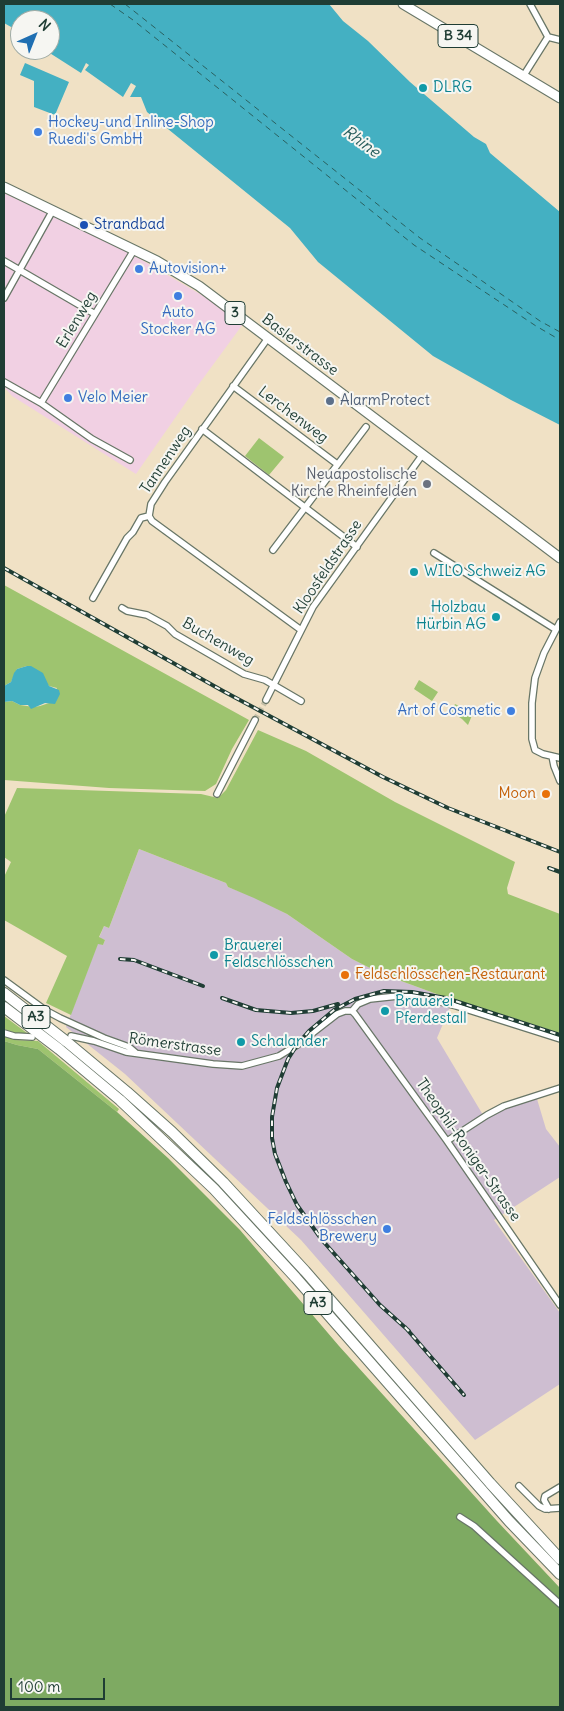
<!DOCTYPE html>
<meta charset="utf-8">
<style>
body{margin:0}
#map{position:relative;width:564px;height:1711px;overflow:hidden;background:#f0e1c5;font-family:Delius,sans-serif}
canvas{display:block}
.frame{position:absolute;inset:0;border:5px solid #1f3d34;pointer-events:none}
.north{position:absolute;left:10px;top:10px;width:50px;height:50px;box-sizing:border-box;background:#f6f6f2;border:1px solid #a0aca6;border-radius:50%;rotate:44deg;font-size:14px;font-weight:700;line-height:20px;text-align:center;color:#1f3d34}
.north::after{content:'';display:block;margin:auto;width:18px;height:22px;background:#1f6fb2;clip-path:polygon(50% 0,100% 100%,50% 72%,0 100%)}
.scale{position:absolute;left:10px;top:1678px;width:95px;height:22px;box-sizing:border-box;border:2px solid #1f3d34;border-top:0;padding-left:6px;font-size:15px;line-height:18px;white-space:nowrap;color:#1f3d34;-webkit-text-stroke:4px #f6f6f2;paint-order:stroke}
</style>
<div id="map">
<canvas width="564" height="1711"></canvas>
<div class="frame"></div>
<div class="north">N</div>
<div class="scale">100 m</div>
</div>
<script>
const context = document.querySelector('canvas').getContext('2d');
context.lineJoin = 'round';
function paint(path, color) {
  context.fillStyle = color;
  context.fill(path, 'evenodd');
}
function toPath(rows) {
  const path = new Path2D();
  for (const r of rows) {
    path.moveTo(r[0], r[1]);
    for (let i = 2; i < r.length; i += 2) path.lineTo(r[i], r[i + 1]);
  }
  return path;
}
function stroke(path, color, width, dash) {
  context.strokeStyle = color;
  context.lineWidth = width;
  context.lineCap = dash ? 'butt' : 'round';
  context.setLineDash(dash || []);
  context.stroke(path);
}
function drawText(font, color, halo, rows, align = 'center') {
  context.font = font + ' Delius,sans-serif';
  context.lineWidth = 4;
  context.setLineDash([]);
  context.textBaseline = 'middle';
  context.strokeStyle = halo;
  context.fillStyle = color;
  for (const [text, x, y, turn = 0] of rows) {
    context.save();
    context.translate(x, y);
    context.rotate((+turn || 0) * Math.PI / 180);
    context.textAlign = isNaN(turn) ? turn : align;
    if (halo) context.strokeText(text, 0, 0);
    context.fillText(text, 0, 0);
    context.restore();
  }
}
paint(toPath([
 [4,193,123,249,205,297,243,324,196,388,136,474,12,396,4,387]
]), '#f1d0e3');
paint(toPath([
 [139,849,226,883,228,887,254,897,287,914,352,959,382,974,453,1000,437,1038,483,1115,537,1099,546,1129,560,1147,560,1177,494,1220,560,1313,560,1384,475,1440,301,1240,125,1074,66,1027,98,943,103,945,105,940,99,938,104,926,109,928]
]), '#cebed1');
paint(toPath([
 [259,438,284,457,269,475,245,456],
 [4,585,249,720,232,749,216,784,205,791,109,788,4,780,4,702,12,701,20,705,34,707,40,706,49,703,57,688,49,686,27,666,17,669,11,682,4,686],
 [419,680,438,692,432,701,414,689],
 [455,704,473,713,468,725,462,719,451,712],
 [258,730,306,751,395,802,515,862,507,888,508,894,560,914,560,1033,470,1004,453,1000,382,974,352,959,287,914,254,898,228,887,226,883,139,849,109,928,104,926,99,937,105,940,103,945,98,944,71,1015,46,1003,67,956,4,920,4,877,11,862,4,857,4,817,17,788,201,794,218,798,226,790],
 [4,1016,27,1033,20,1034,9,1032,4,1028],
 [4,1036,15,1040,38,1041,119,1109,117,1112,38,1049,17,1045,4,1041]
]), '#9ec46f');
paint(toPath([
 [4,1041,17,1045,38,1049,117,1112,168,1158,240,1230,339,1346,497,1521,560,1588,560,1707,4,1707]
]), '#7eaa62');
paint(toPath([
 [4,4,329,4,343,21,368,41,410,82,474,137,486,144,490,153,560,212,560,425,511,400,433,356,318,262,290,228,147,112,141,97,130,97,136,86,131,83,123,97,85,70,89,65,86,63,81,73,45,50,50,50,50,20,20,20,20,32,4,23],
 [25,63,69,82,55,115,34,107,34,81,20,75],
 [27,666,31,666,43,673,49,686,59,690,60,694,55,704,45,703,31,709,28,705,20,705,12,701,4,702,4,686,11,682,14,673,17,669]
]), '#44b0c2');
stroke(toPath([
 [110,4,133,20,414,245,536,326,560,340],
 [125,4,420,238,540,321,560,332]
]), '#2a605f', 1, [6, 5]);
stroke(toPath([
 [255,720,266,700]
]), '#c6c0a8', 5.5, [5.5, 3]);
const street = toPath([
 [548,37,560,40],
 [524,75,548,37,530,4],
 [4,261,95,314],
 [4,298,53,210],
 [268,338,165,482,151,504,149,516,152,521,301,630],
 [4,382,41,403,92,439,130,460],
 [233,386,337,464],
 [41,403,134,250],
 [202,429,357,547],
 [273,550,366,427],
 [434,553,555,629],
 [93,598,127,538,133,532,141,518,149,516],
 [122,608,127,611,147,615,167,626,175,634,244,674,265,680,301,701],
 [560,622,544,653,535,678,532,703,532,739,535,750,543,754,560,758],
 [266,700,313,607,423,454],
 [552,756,554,766,560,781],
 [217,794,255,720],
 [4,980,45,1010,60,1018,104,1038,129,1047,136,1053],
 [352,1011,355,1014,447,1141,560,1305],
 [352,1011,358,1004,370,999,398,996,421,997,456,1006,560,1039],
 [4,1033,14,1036,32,1037],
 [71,1036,94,1041,126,1052,213,1064,242,1066,279,1056,297,1045,337,1014,345,1011,352,1011],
 [447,1141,487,1115,504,1106,560,1088],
 [519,1486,539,1506,545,1509,560,1508],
 [549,1509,544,1500,545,1496,560,1487],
 [460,1517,474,1526,560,1604]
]);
const primary = toPath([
 [403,4,560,98],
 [4,187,157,261,199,286,560,558]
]);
const highway = toPath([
 [4,993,67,1042,127,1092,172,1132,223,1182,305,1271,490,1483,560,1559],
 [4,1007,59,1049,120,1100,214,1189,296,1278,509,1521,560,1574]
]);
stroke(street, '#687667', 8);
stroke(primary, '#687667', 11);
stroke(highway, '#687667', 12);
stroke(street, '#fff', 5.5);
stroke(primary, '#fff', 9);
stroke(highway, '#fff', 10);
const rail = toPath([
 [4,568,223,691,383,777,448,808,560,852],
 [549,868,560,872],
 [120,959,134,960,203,986],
 [222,998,256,1010,291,1013,313,1011,338,1004],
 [405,1327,464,1395],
 [409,1331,380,1305,322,1240,297,1205,286,1182,275,1154,272,1138,272,1117,277,1088,288,1059,297,1045,309,1031,334,1010,355,999,384,991,412,992,446,998,560,1035]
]);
stroke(rail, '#1f3d34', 4);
stroke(rail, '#f6f6f2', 2, [5.5]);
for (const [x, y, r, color] of [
 [423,88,5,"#0f9aa8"],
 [38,132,5,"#3f7fe0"],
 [84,225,5,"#1a4fb4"],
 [139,269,5,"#3f7fe0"],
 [178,296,5,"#3f7fe0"],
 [68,398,5,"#3f7fe0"],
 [330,401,5,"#5c6f8a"],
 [427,484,5,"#6b7280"],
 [414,572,5,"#0f9aa8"],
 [496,617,5,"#0f9aa8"],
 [511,711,5,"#3f7fe0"],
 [546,794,5,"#e8710a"],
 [214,955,5,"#0f9aa8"],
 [345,975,5,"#e8710a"],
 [385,1011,5,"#0f9aa8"],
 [241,1042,5,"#0f9aa8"],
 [387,1229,5,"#3f7fe0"]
]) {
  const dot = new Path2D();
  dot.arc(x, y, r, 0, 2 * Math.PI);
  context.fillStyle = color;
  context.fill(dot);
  stroke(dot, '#f6f6f2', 2);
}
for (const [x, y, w] of [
 [458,36,40],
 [235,313,20],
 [36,1017,28],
 [318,1303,28]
]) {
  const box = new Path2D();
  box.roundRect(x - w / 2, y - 11.5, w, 23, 4);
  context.fillStyle = '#f6f6f2';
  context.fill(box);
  stroke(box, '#1f3d34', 1);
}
drawText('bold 14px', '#1f3d34', null, [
 ["B 34",458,36],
 ["3",235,313],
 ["A3",36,1017],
 ["A3",318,1303]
]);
drawText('15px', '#0d838f', '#f6f6f2', [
 ["DLRG",433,88],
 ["WILO Schweiz AG",424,572],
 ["Holzbau",486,608,"right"],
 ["Hürbin AG",486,625,"right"],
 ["Brauerei",224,946],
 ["Feldschlösschen",224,963],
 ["Brauerei",395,1002],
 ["Pferdestall",395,1019],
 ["Schalander",251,1042]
], 'left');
drawText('15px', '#366cbe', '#f6f6f2', [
 ["Hockey-und Inline-Shop",48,123],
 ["Ruedi's GmbH",48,140],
 ["Autovision+",149,269],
 ["Auto",178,313,"center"],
 ["Stocker AG",178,330,"center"],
 ["Velo Meier",78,398],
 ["Art of Cosmetic",501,711,"right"],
 ["Feldschlösschen",377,1220,"right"],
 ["Brewery",377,1237,"right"]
], 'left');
drawText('15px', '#164399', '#f6f6f2', [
 ["Strandbad",94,225]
], 'left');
drawText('15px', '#1f3d34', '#f6f6f2', [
 ["Erlenweg",77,320,-59],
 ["Baslerstrasse",300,345,37],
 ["Lerchenweg",293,415,37],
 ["Tannenweg",166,460,-56],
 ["Kloosfeldstrasse",328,567,-56],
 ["Buchenweg",218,642,30],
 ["Römerstrasse",175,1045,8],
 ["Theophil-Roniger-Strasse",468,1150,55]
]);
drawText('15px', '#4e5e75', '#f6f6f2', [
 ["AlarmProtect",340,401]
], 'left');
drawText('15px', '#5b616d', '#f6f6f2', [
 ["Neuapostolische",417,475],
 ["Kirche Rheinfelden",417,492]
], 'right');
drawText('15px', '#c56008', '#f6f6f2', [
 ["Moon",536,794],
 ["Feldschlösschen-Restaurant",355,975,"left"]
], 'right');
drawText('italic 16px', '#2a605f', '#f6f6f2', [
 ["Rhine",361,142,36]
]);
</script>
